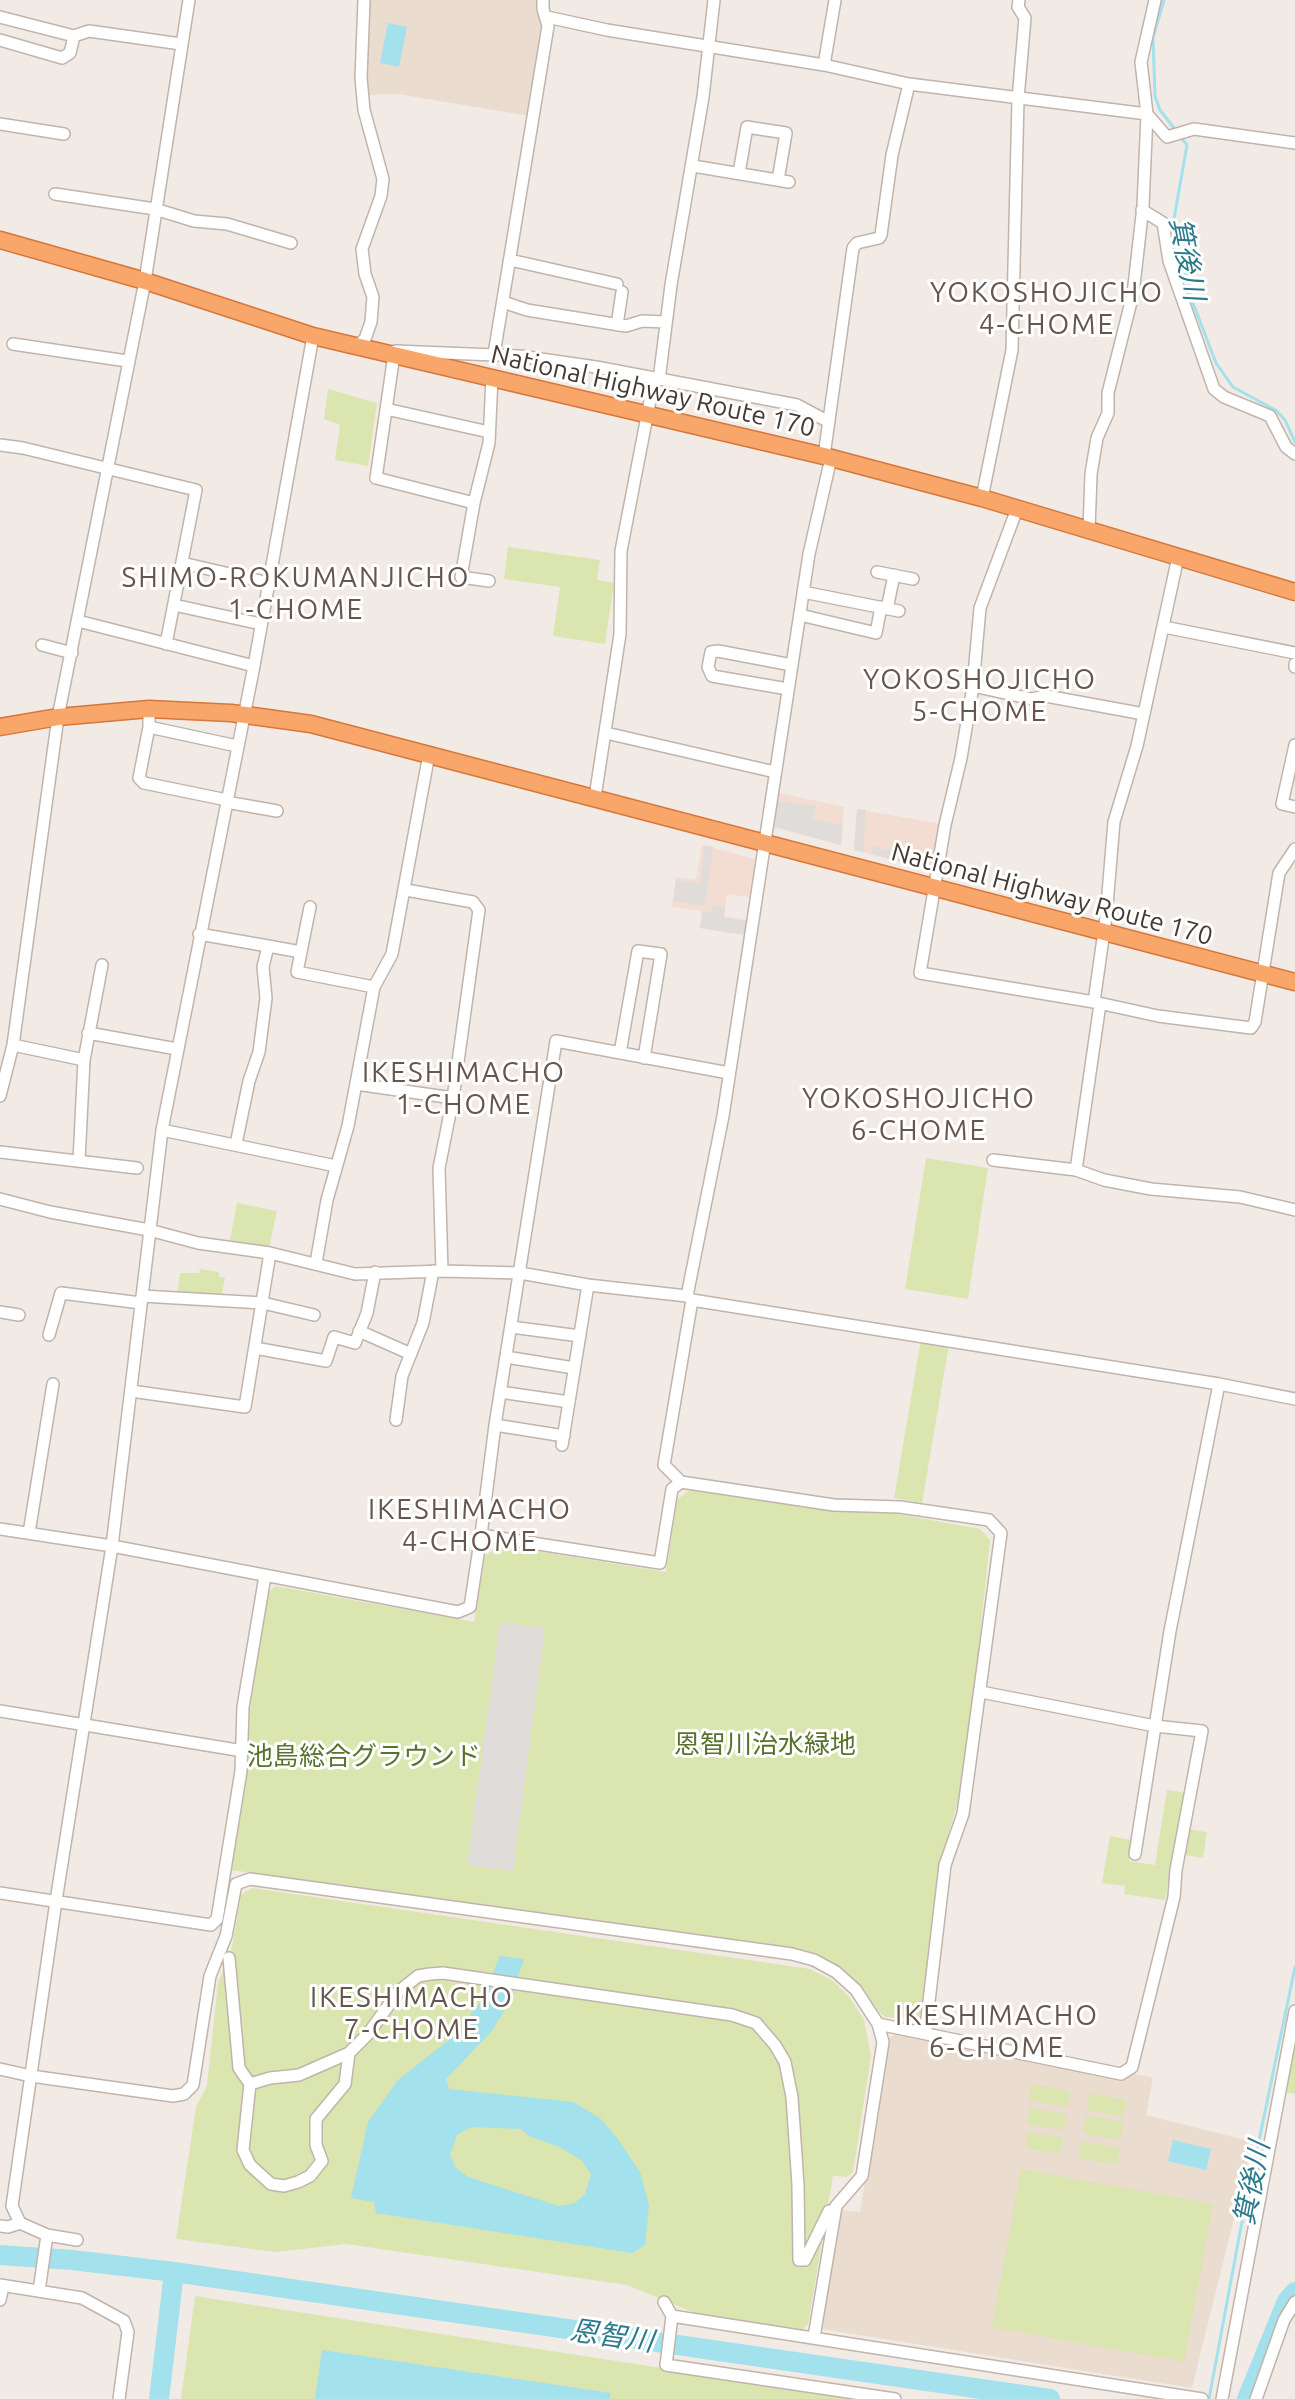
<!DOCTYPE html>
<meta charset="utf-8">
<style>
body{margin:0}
canvas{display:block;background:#f2ebe5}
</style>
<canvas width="1295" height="2399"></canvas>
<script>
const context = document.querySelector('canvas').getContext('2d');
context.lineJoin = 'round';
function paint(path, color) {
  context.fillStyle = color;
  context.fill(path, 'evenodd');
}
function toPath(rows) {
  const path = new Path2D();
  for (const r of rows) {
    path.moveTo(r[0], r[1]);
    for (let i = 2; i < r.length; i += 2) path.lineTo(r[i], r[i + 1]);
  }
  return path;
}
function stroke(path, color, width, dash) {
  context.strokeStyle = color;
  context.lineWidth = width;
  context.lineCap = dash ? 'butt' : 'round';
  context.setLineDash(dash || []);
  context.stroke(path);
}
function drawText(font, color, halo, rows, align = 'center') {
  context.font = font + ' Ubuntu,"Noto Sans JP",sans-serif';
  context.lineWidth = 6;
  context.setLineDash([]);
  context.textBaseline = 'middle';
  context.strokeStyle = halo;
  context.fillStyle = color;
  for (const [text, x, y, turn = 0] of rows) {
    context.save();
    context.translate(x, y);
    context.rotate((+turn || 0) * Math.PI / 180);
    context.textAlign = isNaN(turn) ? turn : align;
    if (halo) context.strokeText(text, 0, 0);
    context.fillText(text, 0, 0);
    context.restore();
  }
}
paint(toPath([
 [776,792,844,807,841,845,771,826],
 [857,809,941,824,935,871,854,850],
 [702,845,755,859,749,897,727,894,724,916,747,920,745,935,700,928,702,911,672,907,676,877,696,880]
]), '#f3dcd1');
paint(toPath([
 [370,0,540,0,544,28,530,116,398,94,366,95],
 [895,2034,1122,2078,1130,2073,1153,2078,1146,2115,1253,2142,1192,2388,821,2329,842,2210,860,2212,888,2039]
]), '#ebdcd0');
paint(toPath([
 [328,389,377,403,368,466,335,460,340,425,324,419],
 [508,547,600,560,597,580,614,583,605,644,553,636,560,587,504,579],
 [926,1158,988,1168,968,1299,905,1289],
 [237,1203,277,1211,269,1248,230,1240],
 [200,1269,219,1272,219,1277,225,1277,221,1299,177,1296,180,1273,199,1273],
 [921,1339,949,1344,922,1503,894,1498],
 [692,1488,832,1511,897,1514,980,1529,990,1540,969,1739,957,1805,942,1855,922,2021,915,2024,905,2018,885,2017,879,2012,863,1988,838,1967,818,1956,795,1949,231,1870,248,1758,250,1710,267,1594,275,1586,474,1622,485,1556,499,1545,666,1572,677,1500],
 [1167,1790,1187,1793,1181,1828,1207,1832,1203,1858,1173,1853,1165,1900,1124,1894,1125,1886,1102,1883,1110,1836,1132,1840,1129,1861,1155,1865],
 [252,1888,810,1969,833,1981,850,1998,864,2020,871,2056,853,2172,847,2177,833,2176,808,2324,802,2331,707,2318,627,2285,346,2244,276,2252,176,2239,196,2107,207,2086,218,1983,232,1947,241,1895],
 [1295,2040,1295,2094,1285,2092],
 [1032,2084,1070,2091,1068,2107,1029,2100],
 [1090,2093,1126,2100,1123,2117,1087,2110],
 [1029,2108,1066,2114,1064,2130,1027,2124],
 [1086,2115,1123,2122,1120,2140,1083,2133],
 [1028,2132,1063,2138,1060,2154,1026,2148],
 [1082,2141,1120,2148,1117,2165,1079,2158],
 [1021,2169,1213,2204,1184,2362,992,2327],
 [195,2296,862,2399,181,2399]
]), '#dae5af');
paint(toPath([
 [775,801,816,806,813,819,843,826,841,845,771,826],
 [857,809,866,810,863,852,854,850],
 [705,845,713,847,705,906,673,901,676,880,700,883],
 [873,846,923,860,920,867,871,854],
 [713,906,725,908,724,918,747,921,745,935,700,928,703,911,711,913],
 [500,1622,545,1628,513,1871,467,1865]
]), '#e0dcda');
paint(toPath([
 [388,23,407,27,399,67,380,63],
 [500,1956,524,1959,510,2000,492,2031,446,2079,449,2089,573,2102,600,2118,617,2138,640,2172,649,2205,645,2245,632,2253,376,2213,374,2202,351,2198,368,2122,398,2080,450,2039,481,2002],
 [471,2127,521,2129,529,2136,559,2147,581,2160,591,2174,585,2194,575,2203,559,2206,468,2177,456,2168,450,2155,457,2135],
 [1173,2140,1211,2149,1206,2170,1168,2161],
 [322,2350,611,2393,609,2399,315,2399]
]), '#a3e1ed');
stroke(toPath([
 [1164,0,1153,38,1155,96,1160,110,1177,132],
 [1181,138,1187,145,1174,219,1191,298,1216,363,1233,387,1277,411,1285,420,1295,442],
 [1209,2399,1240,2232,1295,1967]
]), '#a3e1ed', 3);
stroke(toPath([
 [0,2255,72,2260,174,2272,1050,2399],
 [159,2399,174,2272],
 [1247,2399,1287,2301,1295,2292]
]), '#a3e1ed', 20);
const minor = toPath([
 [1155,0,1141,62,1147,114,1167,137,1194,129,1295,143],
 [0,17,74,36,89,31,181,44],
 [547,17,607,30,824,65,909,84,892,155,881,235,879,238,857,243,853,248,824,456],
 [0,40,62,58,70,53,74,36],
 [824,65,835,0],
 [909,84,1147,114,1143,206,1133,294,1108,393,1108,413,1097,438,1091,474,1089,530],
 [0,124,64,134],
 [693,166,789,182],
 [739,173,747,127,786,133,778,180],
 [55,194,155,209,194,221,227,224,291,243],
 [1142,210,1163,223,1169,261,1214,389,1224,397,1270,416,1286,447,1295,454],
 [510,260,617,284],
 [503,302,527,310,626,326,642,321,666,322],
 [617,325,622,292],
 [13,344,127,361],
 [357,346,365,339,371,322,373,297,365,274,362,249,381,196,383,179,364,110,361,78,364,0],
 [395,351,520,356,596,367,797,405,829,422],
 [494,354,548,26,543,9,543,0],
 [394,355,376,478,474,503,461,577,489,581],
 [659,380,671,285,703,97,714,0],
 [386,409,489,432],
 [0,445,23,448,196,490,166,644],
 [982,498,1012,350,1018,99,1025,18,1018,7,1019,0],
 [474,503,489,443,492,377],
 [1017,509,980,608,973,686,961,758,945,825,920,973,1094,1002,1158,1016,1251,1028,1255,1022,1279,873,1295,849],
 [182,563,269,583],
 [877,572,913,579],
 [803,592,899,611],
 [174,605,261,624],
 [887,609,894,575],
 [800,615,876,633,881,607],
 [78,621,254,666],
 [1164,627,1295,653],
 [42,645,72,653],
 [1295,667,1295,664],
 [973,686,1032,699,1046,696,1144,714],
 [788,689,712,676,708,667,711,652,718,651,792,665],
 [149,709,149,727,139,778,144,783,227,800],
 [149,727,237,746],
 [606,733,775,772],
 [1295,745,1282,804,1295,807],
 [595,797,620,634,621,551,654,380],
 [226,802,277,811],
 [406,890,473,902,479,910,453,1098,439,1168,442,1271],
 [310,907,297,972,374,987],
 [199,934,268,946,263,967,266,998,259,1052,249,1081,236,1144],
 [268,946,301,952],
 [1094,1002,1106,917,1114,822,1137,746,1178,557],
 [88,1033,177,1049],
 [13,1045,84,1060],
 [620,1053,638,951,661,954,644,1058],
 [356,1084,453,1098],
 [0,1096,13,1045,58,717,145,281,189,0],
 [162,1130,336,1166],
 [0,1152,137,1168],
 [993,1160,1076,1170,1104,1180,1151,1189,1240,1197,1295,1210],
 [79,1161,84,1060,102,965],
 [1076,1170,1100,1004],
 [0,1199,50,1212,149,1230,198,1243,270,1253,355,1274,442,1271,520,1273,588,1285,687,1296,692,1300,1219,1384,1295,1399],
 [316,1263,327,1200,348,1126,374,987,392,954,429,754],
 [142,1296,263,1303,314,1315],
 [687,1296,723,1116,809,554,831,458],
 [692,1300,664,1465,681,1482,834,1505,900,1507,989,1520,1001,1533,963,1814,945,1865,926,2027,914,2031],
 [0,1312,19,1315],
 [511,1327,580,1336],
 [359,1331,411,1354],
 [49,1335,61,1293,141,1303],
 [255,1348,326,1361,334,1337,355,1343,367,1313,375,1272],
 [506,1357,574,1368],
 [131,1391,245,1407,270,1253],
 [500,1392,569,1402],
 [396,1420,402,1376,423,1323,433,1271],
 [495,1425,564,1436],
 [562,1445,588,1285],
 [0,1529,112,1546,458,1612,470,1607,481,1535,660,1563,672,1489,681,1482],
 [29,1533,53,1384],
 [481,1535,495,1425,556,1041,729,1073],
 [0,1711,243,1751],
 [1135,1854,1170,1631,1219,1384],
 [0,1893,211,1925,217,1919,241,1771,243,1707,265,1576],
 [229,1958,239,2068,250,2084,243,2150,250,2165,271,2184,284,2186,298,2182,310,2176,322,2161,316,2145,316,2119,345,2084,349,2053],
 [878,2024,1121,2074,1132,2067,1174,1897,1176,1870,1202,1731,1155,1726,981,1692],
 [0,2069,31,2076,173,2096,184,2094,193,2085,210,1976,226,1936,236,1884,250,1879,792,1954,814,1960,836,1972,856,1990,878,2024,883,2042,862,2176,836,2206,814,2337],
 [250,2084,270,2078,299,2075,349,2053,368,2034,398,1992,418,1976,430,1974,443,1973,732,2015,756,2023,775,2045,785,2062,792,2097,798,2185,799,2260,805,2260,829,2211],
 [20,2223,12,2206,56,1901,112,1546,162,1130,254,666,313,336],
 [0,2226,8,2227,20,2223,47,2235,77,2240],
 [0,2285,82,2298,124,2321,128,2332,119,2399],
 [39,2291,47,2235],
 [0,2300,3,2286],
 [664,2302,672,2316,666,2365,895,2399],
 [672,2316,1202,2399],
 [1222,2399,1295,2011],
 [1256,2399,1284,2320,1295,2302]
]);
const highway = toPath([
 [0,240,145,281,313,336,824,456,982,498,1295,592],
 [0,727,58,717,149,709,231,713,311,724,1295,982]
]);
stroke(minor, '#c0b4ab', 14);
stroke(highway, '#d6773b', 19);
stroke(minor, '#fff', 11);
stroke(highway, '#f8a66a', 16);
drawText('26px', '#443b35', '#fff', [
 ["National Highway Route 170",653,391,13],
 ["National Highway Route 170",1052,894,15]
]);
drawText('26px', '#58732b', '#fff', [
 ["恩智川治水緑地",765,1744],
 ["池島総合グラウンド",364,1756]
]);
drawText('italic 28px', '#2c7b8c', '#fff', [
 ["箕後川",1187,259,79],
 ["箕後川",1252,2183,-79],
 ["恩智川",612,2336,8]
]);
context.letterSpacing = '2px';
drawText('28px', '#66564d', '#fff', [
 ["YOKOSHOJICHO",1047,293],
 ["4-CHOME",1047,325],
 ["SHIMO-ROKUMANJICHO",296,578],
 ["1-CHOME",296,610],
 ["YOKOSHOJICHO",980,680],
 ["5-CHOME",980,712],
 ["IKESHIMACHO",464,1073],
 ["1-CHOME",464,1105],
 ["YOKOSHOJICHO",919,1099],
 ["6-CHOME",919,1131],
 ["IKESHIMACHO",470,1510],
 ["4-CHOME",470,1542],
 ["IKESHIMACHO",412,1998],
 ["7-CHOME",412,2030],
 ["IKESHIMACHO",997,2016],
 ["6-CHOME",997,2048]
]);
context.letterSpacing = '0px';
</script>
